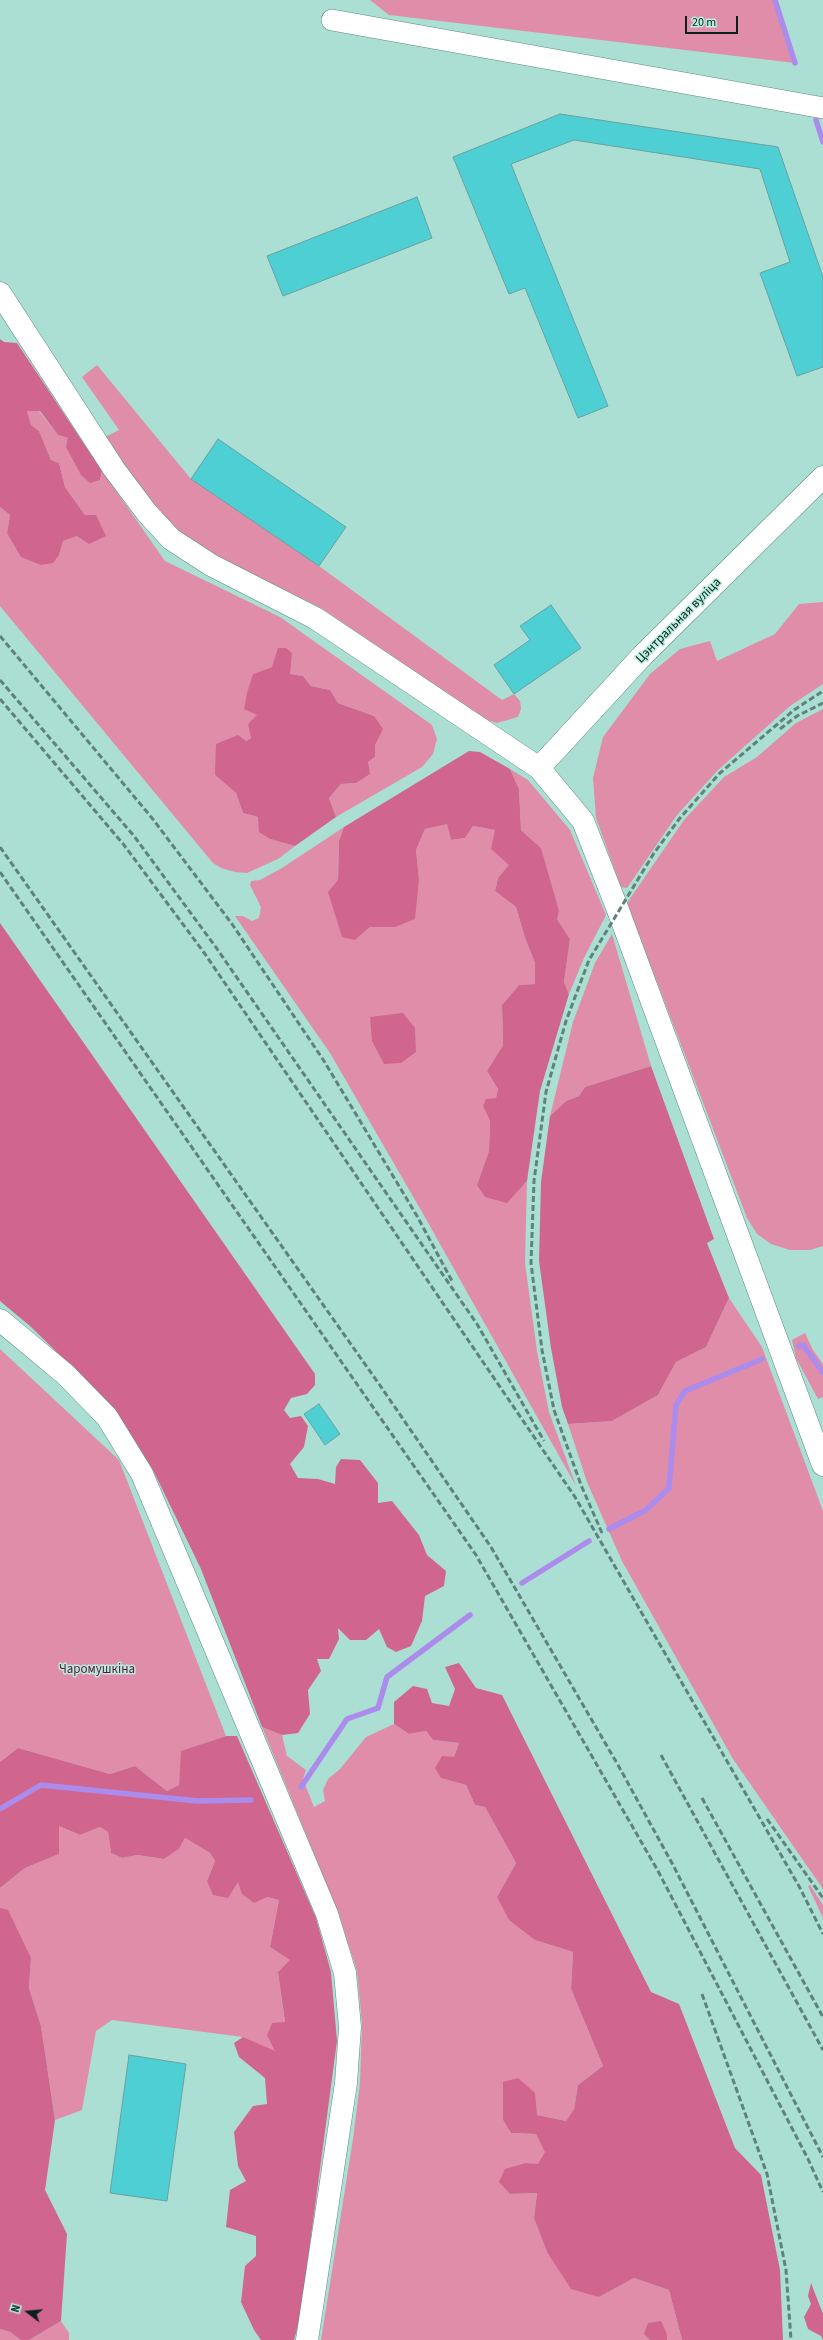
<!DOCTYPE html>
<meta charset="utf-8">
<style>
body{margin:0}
#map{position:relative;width:823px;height:2340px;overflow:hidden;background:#abdfd3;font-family:"Source Sans 3",sans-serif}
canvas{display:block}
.north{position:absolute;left:8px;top:2292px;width:40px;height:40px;-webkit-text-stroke:3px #b8ede0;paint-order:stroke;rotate:286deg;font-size:11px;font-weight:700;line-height:16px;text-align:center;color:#0b201b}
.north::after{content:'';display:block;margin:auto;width:14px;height:18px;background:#0b201b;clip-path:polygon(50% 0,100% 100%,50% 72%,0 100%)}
.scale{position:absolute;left:685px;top:16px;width:53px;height:18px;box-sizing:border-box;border:2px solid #0b201b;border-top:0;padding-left:5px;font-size:12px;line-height:14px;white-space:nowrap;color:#0b201b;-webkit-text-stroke:3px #b8ede0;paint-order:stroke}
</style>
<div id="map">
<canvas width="823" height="2340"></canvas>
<div class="north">N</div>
<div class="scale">20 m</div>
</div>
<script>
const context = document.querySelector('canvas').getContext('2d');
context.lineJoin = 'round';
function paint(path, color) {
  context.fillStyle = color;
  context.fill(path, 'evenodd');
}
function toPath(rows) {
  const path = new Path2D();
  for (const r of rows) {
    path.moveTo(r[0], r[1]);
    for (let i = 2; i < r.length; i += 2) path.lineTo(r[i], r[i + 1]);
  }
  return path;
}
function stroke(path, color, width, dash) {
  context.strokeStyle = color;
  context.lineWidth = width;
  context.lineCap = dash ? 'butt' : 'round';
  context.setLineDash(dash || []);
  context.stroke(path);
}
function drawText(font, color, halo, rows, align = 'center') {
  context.font = font + ' "Source Sans 3",sans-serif';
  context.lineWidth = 3;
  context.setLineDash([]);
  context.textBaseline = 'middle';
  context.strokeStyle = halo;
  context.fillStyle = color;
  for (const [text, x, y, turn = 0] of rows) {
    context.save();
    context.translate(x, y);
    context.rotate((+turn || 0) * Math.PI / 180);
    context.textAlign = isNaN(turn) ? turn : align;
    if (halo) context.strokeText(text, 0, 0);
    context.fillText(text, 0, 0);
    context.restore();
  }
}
paint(toPath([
 [370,0,775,0,795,63,389,15],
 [97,365,191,479,319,566,502,700,514,694,520,701,521,709,518,717,497,723,487,720,321,608,217,556,176,530,154,507,105,437,119,430,82,377],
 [27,411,39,411,58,435,68,438,100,480,102,471,165,561,280,617,432,725,437,739,433,754,422,767,336,817,329,798,341,784,356,783,368,762,375,757,374,716,338,703,330,690,311,686,303,676,289,674,272,667,253,674,257,714,251,738,246,741,215,775,236,793,243,813,258,817,270,839,295,846,278,859,247,873,235,872,221,868,213,863,0,606,0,507,10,515,7,533,59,555,63,541,77,536,85,515,65,487,59,463,51,460,39,431,31,425],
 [823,602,823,684,790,706,718,770,677,815,627,888,621,887,596,818,593,778,603,737,650,674,680,649,710,641,717,661,775,634,799,604],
 [823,709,823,1246,810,1250,790,1250,771,1244,757,1234,747,1218,627,903,684,820,724,777,757,757,796,723],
 [510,769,528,780,570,830,606,915,584,958,569,994,564,982,570,939,557,919,541,848,521,830,519,789],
 [447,823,451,840,465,838,473,826,495,830,510,865,498,878,495,891,516,907,525,938,535,963,535,984,519,985,502,1005,503,1045,487,1071,498,1089,496,1099,483,1106,490,1121,489,1151,477,1185,507,1202,527,1181,525,1263,537,1351,549,1412,576,1486,422,1212,330,1053,235,916,243,916,252,921,259,918,261,907,250,885,251,881,260,880,282,868,344,827,339,841,338,880,355,940,370,927,395,927,419,879,416,850,425,829],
 [612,934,651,1066,585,1087,579,1096,566,1101,550,1116,573,1022,595,963],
 [729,1298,762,1347,823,1511,823,1889,733,1759,622,1561,587,1482,568,1424,612,1421,658,1395,676,1362,706,1347],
 [805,1333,813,1350,823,1364,823,1397,818,1399,796,1358,792,1340],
 [0,1349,119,1460,226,1736,182,1751,179,1785,167,1791,135,1766,110,1774,18,1748,0,1762],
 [394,1724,409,1734,426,1731,433,1740,459,1743,454,1757,441,1778,466,1785,475,1805,485,1807,516,1863,497,1897,535,1940,573,1952,571,1989,603,2066,578,2085,574,2109,566,2121,537,2115,503,2082,503,2120,511,2133,536,2134,546,2152,538,2165,526,2163,510,2194,537,2193,534,2218,547,2252,599,2297,634,2278,669,2290,682,2340,667,2340,667,2333,644,2334,650,2340,321,2340,353,2139,360,2083,362,2024,357,1971,338,1912,262,1727,282,1735,287,1756,306,1770,303,1779,314,1807,325,1801,323,1790,328,1779,340,1769,366,1737],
 [59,1826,80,1835,100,1827,108,1832,111,1853,122,1858,137,1855,164,1859,179,1849,185,1838,210,1853,215,1861,207,1881,238,1881,267,1897,279,1900,270,1947,291,1960,278,1972,285,2023,275,2052,243,2037,112,2020,96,2031,82,2110,55,2120,41,2026,29,1988,31,1958,0,1908,0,1888,25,1868,59,1854],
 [810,1885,823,1905,823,1918,808,1886],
 [61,2321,69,2333,69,2340,29,2340],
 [0,2329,10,2332,21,2340,0,2340]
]), '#e08da9');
paint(toPath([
 [0,339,4,342,17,343,102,471,100,480,90,483,81,475,66,447,68,438,58,435,40,411,27,411,31,425,39,431,51,460,59,463,65,487,85,515,96,515,106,536,89,544,77,536,63,541,59,555,53,563,41,565,21,557,7,533,10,515,0,507],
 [278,648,286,648,292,653,290,674,303,676,311,686,330,690,338,703,374,716,383,729,375,745,375,757,368,762,370,774,356,783,341,784,329,798,336,817,295,846,270,839,259,832,258,817,243,813,236,793,215,775,216,744,238,735,246,741,251,738,248,724,257,715,244,709,247,693,253,674,272,667],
 [469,751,480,752,510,769,519,789,521,830,541,848,559,911,557,919,570,939,564,982,569,994,540,1091,527,1181,507,1203,485,1197,477,1185,489,1151,490,1121,483,1106,486,1099,496,1098,498,1089,487,1071,503,1045,502,1005,519,985,535,984,535,963,525,938,516,907,495,891,498,878,509,865,491,849,495,830,473,826,465,838,451,840,447,824,425,829,416,850,419,879,415,919,395,927,370,927,355,940,342,937,328,892,338,880,339,841,344,827],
 [0,923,315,1374,315,1385,307,1394,291,1398,284,1410,290,1418,301,1416,308,1426,304,1447,290,1464,298,1478,318,1479,335,1484,336,1467,341,1459,360,1460,378,1483,378,1503,392,1501,419,1535,427,1555,446,1571,444,1586,425,1596,422,1621,411,1646,396,1652,387,1647,379,1629,366,1640,350,1640,338,1628,339,1639,329,1659,317,1659,321,1671,308,1690,310,1714,298,1733,282,1735,262,1727,201,1569,153,1470,113,1407,30,1326,0,1301],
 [403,1013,415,1028,416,1052,401,1063,384,1064,372,1041,370,1017],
 [651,1066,714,1239,707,1243,729,1298,706,1347,676,1362,658,1395,612,1421,568,1424,562,1407,551,1348,539,1261,541,1182,550,1116,566,1101,579,1096,585,1087],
 [459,1663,476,1688,502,1695,651,1992,679,2004,735,2148,761,2175,780,2270,783,2340,682,2340,669,2290,634,2278,599,2297,571,2289,547,2252,534,2218,537,2193,510,2194,499,2182,505,2169,526,2163,538,2164,545,2152,536,2134,511,2133,503,2120,503,2082,518,2078,535,2093,537,2115,566,2121,574,2109,578,2085,603,2066,571,1989,573,1952,535,1940,509,1920,497,1897,516,1863,485,1807,475,1805,466,1785,441,1778,435,1768,442,1756,454,1757,459,1743,433,1740,426,1731,409,1734,394,1724,394,1702,413,1686,427,1689,432,1703,449,1706,455,1689,445,1667],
 [226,1736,237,1736,316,1918,331,1972,337,2041,300,2319,294,2340,261,2340,254,2330,241,2302,245,2266,256,2256,256,2236,226,2227,230,2190,246,2181,238,2166,234,2132,253,2106,267,2104,265,2078,239,2057,234,2043,243,2037,275,2051,267,2035,272,2023,285,2022,278,1972,290,1960,270,1947,279,1900,267,1897,254,1903,242,1894,238,1882,228,1898,213,1895,207,1881,215,1861,210,1853,185,1838,179,1849,164,1859,137,1855,122,1858,111,1853,108,1832,100,1827,80,1835,59,1826,59,1854,25,1868,0,1888,0,1762,18,1748,110,1774,135,1766,167,1791,179,1785,181,1751],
 [0,1908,8,1910,31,1958,29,1988,41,2026,55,2120,45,2190,67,2234,61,2321,29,2340,21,2340,10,2332,0,2329],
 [811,2283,823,2314,823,2340,821,2336,808,2329,804,2317,811,2304,808,2296],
 [661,2321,667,2334,667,2340,650,2340,644,2334,648,2323]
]), '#d0668e');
stroke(toPath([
 [775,0,795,63],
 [816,120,823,142],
 [799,1346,803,1345,823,1372],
 [609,1529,646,1510,669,1488,676,1405,685,1391,762,1359],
 [522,1583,589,1541],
 [301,1787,347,1719,378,1708,387,1677,470,1615],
 [0,1809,41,1785,198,1801,251,1800]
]), '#ab8cec', 5.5);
const building = toPath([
 [560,114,778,147,823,277,823,367,797,376,760,273,790,262,760,169,574,140,511,164,608,406,578,418,525,288,509,294,453,157,560,114],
 [417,197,432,238,283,296,267,256,417,197],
 [218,439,346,527,319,566,191,479,218,439],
 [551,605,581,648,514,694,494,665,530,640,520,626,551,605],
 [319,1404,340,1434,325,1445,304,1414,319,1404],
 [129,2055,186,2064,167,2201,110,2193,129,2055]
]);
paint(building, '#4ecfd3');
stroke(building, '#6aa0a1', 1);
const street = toPath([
 [332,20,823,108]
]);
const secondary = toPath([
 [0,293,114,469,147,513,171,539,211,565,315,618,539,768,583,821,618,910,823,1465],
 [539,768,643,655,823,477],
 [0,1320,65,1374,107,1417,142,1474,327,1914,345,1973,350,2027,346,2083,307,2340]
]);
stroke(street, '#5a8b80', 22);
stroke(secondary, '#5a8b80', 23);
stroke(street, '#fff', 21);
stroke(secondary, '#fff', 22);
stroke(toPath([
 [0,636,152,818,232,924,324,1061,417,1216,452,1281],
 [0,680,134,836,215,946,477,1324,544,1441],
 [0,699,124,845,205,954,575,1497,800,1888,823,1934],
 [780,729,797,716,823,703],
 [0,847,379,1384,491,1547,618,1765,673,1865,823,2157],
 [0,872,476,1555,658,1871,808,2159,823,2192],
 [602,1533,581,1485,554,1410,542,1350,531,1263,534,1181,546,1092,566,1021,589,960,654,853,680,818,720,773,794,710,823,691],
 [661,1755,823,2050],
 [702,1798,823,2017],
 [767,1819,823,1898],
 [702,1994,767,2174,786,2270,791,2340]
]), '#5e837b', 3, [6, 3]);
drawText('13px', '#0b201b', '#b8ede0', [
 ["Цэнтральная вуліца",679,621,-45]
]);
drawText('13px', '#591533', '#b8ede0', [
 ["Чаромушкіна",97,1670]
]);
</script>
